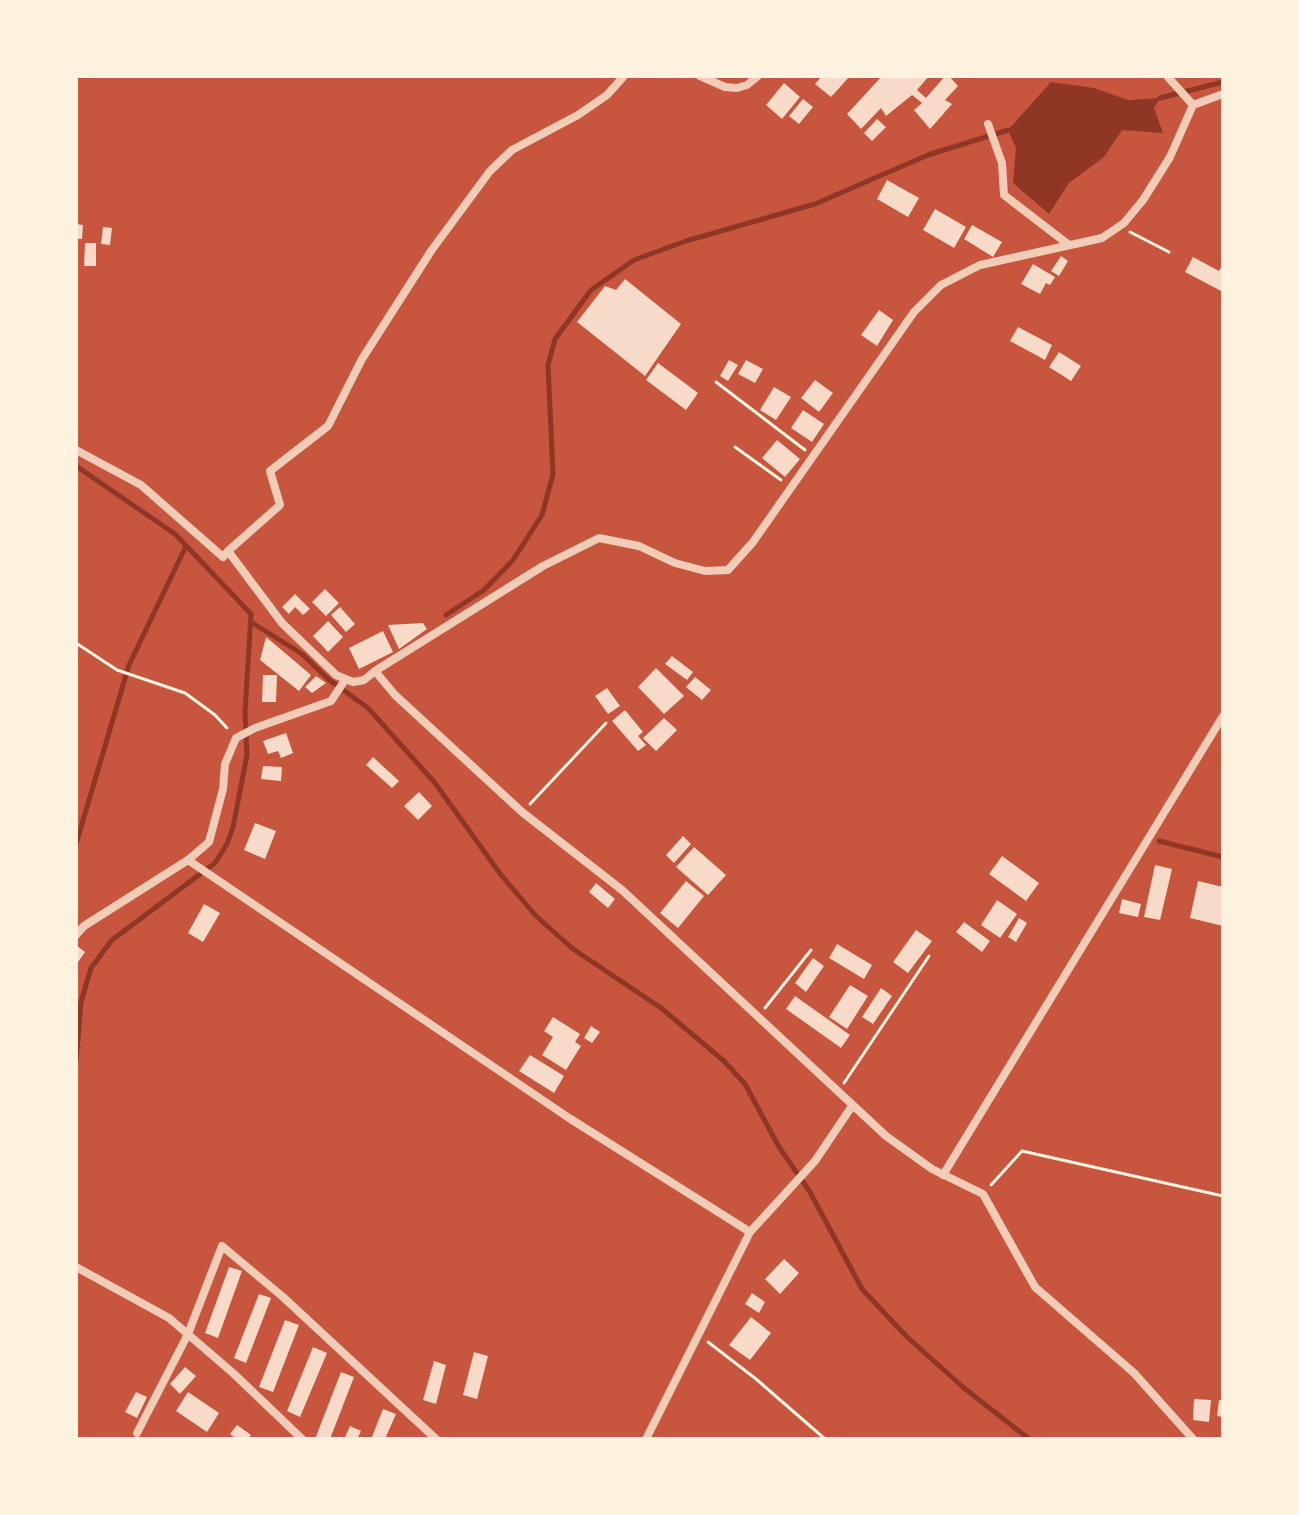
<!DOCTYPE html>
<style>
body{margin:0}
#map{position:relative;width:1299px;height:1515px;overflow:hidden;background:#c8553d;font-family:Raleway,sans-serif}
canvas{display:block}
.frame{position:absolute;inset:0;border:78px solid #fff3e0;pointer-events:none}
</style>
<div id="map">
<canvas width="1299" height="1515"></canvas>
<div class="frame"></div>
</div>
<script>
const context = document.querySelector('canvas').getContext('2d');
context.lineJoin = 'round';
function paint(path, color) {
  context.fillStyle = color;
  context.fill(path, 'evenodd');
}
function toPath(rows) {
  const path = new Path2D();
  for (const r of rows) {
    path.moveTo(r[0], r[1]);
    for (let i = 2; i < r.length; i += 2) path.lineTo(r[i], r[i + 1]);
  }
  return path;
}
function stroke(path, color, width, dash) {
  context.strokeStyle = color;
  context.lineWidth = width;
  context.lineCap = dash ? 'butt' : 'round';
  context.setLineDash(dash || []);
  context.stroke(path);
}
paint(toPath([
 [1051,82,1094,88,1128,100,1160,98,1154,108,1163,133,1122,130,1104,157,1069,183,1049,214,1013,183,1016,148,1008,130]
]), '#8f3625');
stroke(toPath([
 [1160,98,1223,82],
 [76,466,175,534,251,614,245,712,247,755,233,827,227,844,215,863,112,940,91,968,81,1002,76,1061],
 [446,615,484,590,513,560,542,515,553,474,548,365,555,339,591,290,634,260,686,241,815,204,928,155,1008,130],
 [251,622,302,654,328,679,368,708,435,783,501,875,536,916,573,949,661,1008,724,1061,745,1084,779,1147,810,1192,862,1289,906,1336,964,1388,1029,1439],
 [1159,841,1223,857],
 [76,844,129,665,186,546]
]), '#8f3625', 5);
paint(toPath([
 [822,76,850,76,831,97,815,84],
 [882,76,929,76,917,90,926,98,945,76,949,76,958,86,945,100,952,104,930,129,914,110,922,103,912,95,886,116,881,108,861,129,847,114],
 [784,83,800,97,782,119,766,105],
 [803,99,813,107,799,124,789,116],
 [877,119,886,127,872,141,864,133],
 [887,180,919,198,908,217,877,199],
 [935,209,966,227,954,248,923,230],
 [76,224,83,225,82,239,76,239],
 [972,225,1002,242,993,257,964,239],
 [103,227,112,228,110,245,101,244],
 [85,243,96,243,96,266,84,266],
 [1061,256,1068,261,1059,276,1051,271],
 [1193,257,1219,271,1223,263,1223,292,1185,272],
 [1033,264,1055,277,1050,285,1046,283,1040,294,1021,284],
 [625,279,681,324,645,376,577,322,605,286,616,290],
 [879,310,893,320,877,346,861,335],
 [1018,327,1052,345,1045,360,1010,341],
 [1059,352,1081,366,1071,381,1049,367],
 [729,360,738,365,728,381,720,376],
 [746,360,763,369,755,383,738,374],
 [658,363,698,393,686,410,646,380],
 [815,380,833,393,819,412,801,398],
 [774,387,791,397,776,420,760,410],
 [803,410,824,424,812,442,791,428],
 [777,440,800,459,785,477,762,458],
 [325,589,339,603,326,616,312,602],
 [295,594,310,609,303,615,295,607,289,614,282,607],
 [340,607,355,624,346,632,331,615],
 [328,621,343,637,328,652,313,636],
 [423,623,427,629,399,649,388,625],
 [383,631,393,652,359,669,349,648],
 [266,637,311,675,299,691,260,660],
 [672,656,693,672,687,680,665,664],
 [656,668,684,696,664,714,638,687],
 [263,675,277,675,276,702,262,702],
 [316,676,326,683,312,693,305,687],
 [695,677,711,690,702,700,686,687],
 [607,688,620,706,608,714,595,696],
 [625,710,643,732,638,736,646,745,638,751,612,721],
 [664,718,677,730,656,751,643,738],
 [286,733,293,753,281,758,278,751,268,754,263,741],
 [373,757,399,781,392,788,366,765],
 [263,766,282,767,281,781,261,779],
 [419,792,432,806,418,820,404,806],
 [255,823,276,831,265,859,244,850],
 [683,836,691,844,674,863,666,855],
 [694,847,726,875,708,895,676,867],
 [1002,856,1039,883,1026,901,989,874],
 [1155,865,1172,869,1160,920,1144,917],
 [686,881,704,896,678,928,660,913],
 [1198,881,1223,887,1221,898,1223,899,1223,926,1190,918],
 [596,883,615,899,608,908,589,892],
 [1122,899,1141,904,1138,917,1119,913],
 [997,900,1017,914,1000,938,981,925],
 [204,904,220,913,203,942,188,933],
 [1019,918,1027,923,1016,942,1008,937],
 [964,922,990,941,982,952,956,932],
 [916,930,932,941,908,973,893,962],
 [837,944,872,965,864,979,829,958],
 [76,945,85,952,76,965],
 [813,958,824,966,806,992,795,983],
 [850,985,868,996,847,1029,829,1017],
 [881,988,892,996,873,1024,862,1017],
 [795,996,850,1035,841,1048,786,1009],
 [553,1017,580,1034,575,1042,581,1046,566,1070,542,1055,553,1037,544,1031],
 [591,1026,600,1032,592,1043,584,1038],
 [530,1055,564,1076,554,1093,519,1071],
 [784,1259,799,1273,780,1294,765,1279],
 [229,1267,242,1271,218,1338,205,1333],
 [752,1293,765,1302,759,1313,745,1304],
 [259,1294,271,1298,246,1363,234,1358],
 [751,1317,771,1333,750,1360,729,1345],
 [285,1320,299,1325,273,1392,259,1387],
 [313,1347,327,1353,300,1417,287,1411],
 [474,1352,488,1356,477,1399,463,1395],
 [434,1361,446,1365,436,1404,423,1400],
 [185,1367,196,1376,180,1394,170,1384],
 [341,1372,354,1377,330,1439,315,1439],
 [136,1392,147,1397,137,1418,125,1412],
 [188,1392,219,1413,207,1432,176,1411],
 [1194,1399,1211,1400,1209,1422,1193,1420],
 [1219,1400,1223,1400,1223,1417,1217,1416],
 [383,1409,396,1414,385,1439,371,1439],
 [237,1425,251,1435,248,1439,236,1439,230,1434],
 [350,1426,361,1431,357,1439,344,1439]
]), '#f7dbc8');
stroke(toPath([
 [1130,232,1169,252],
 [716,382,805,450],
 [735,447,781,480],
 [76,643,117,670,185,693,215,715,227,728],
 [530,804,606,723],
 [765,1008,811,950],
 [844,1083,929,956],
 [991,1185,1022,1151,1223,1196],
 [708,1342,756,1379,825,1439]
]), '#fff3e0', 3);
stroke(toPath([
 [700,76,725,87,737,88,747,85,758,76],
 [1167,76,1193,105],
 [988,124,1002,163,1004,195,1069,245],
 [76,450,141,485,223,557,228,551,282,623,336,675,353,682,364,680,375,671,395,695,522,812,622,890,886,1136,932,1169,983,1194,1035,1287,1134,1373,1193,1439],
 [228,551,280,505,270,471,328,426,362,359,431,251,490,171,512,150,578,115,607,95,624,76],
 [375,671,543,566,599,538,639,546,675,563,705,571,728,570,753,542,914,312,941,285,980,265,1102,238,1124,223,1143,200,1170,157,1193,105,1223,94],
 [188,860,569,1118,750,1232],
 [76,935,84,926,188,860,209,842,223,789,225,764,236,738,255,728,331,701,345,680],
 [943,1175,1223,716],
 [76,1267,169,1318,233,1373,302,1439],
 [137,1433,188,1334,222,1246,283,1297,436,1439],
 [646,1439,750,1232,815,1161,852,1106]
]), '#f1ccb7', 8);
</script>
